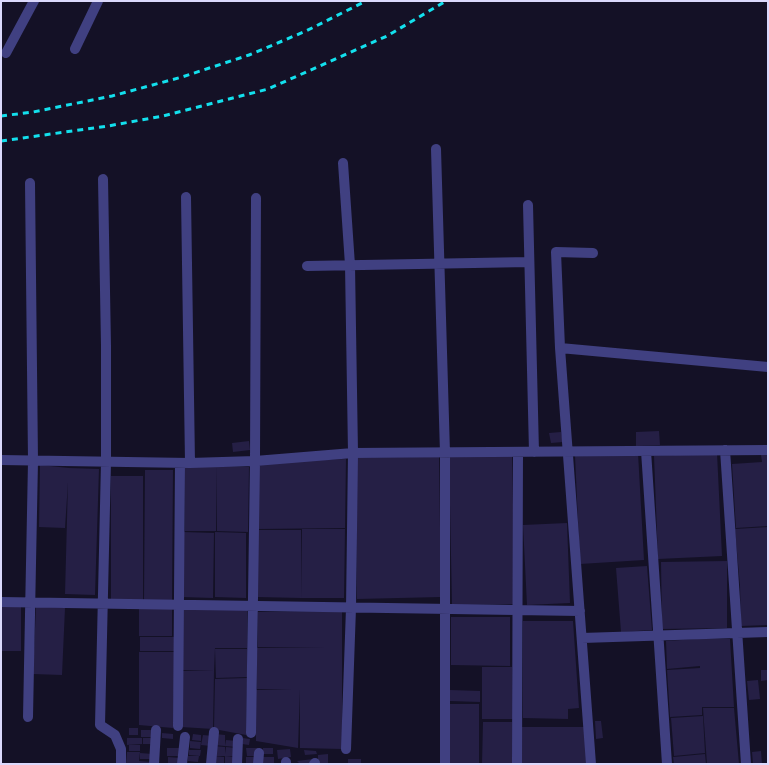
<!DOCTYPE html>
<style>
body{margin:0}
#map{position:relative;width:769px;height:765px;overflow:hidden;background:#141126;font-family:"Public Sans",sans-serif}
canvas{display:block}
.frame{position:absolute;inset:0;border:2px solid #dbd9fc;pointer-events:none}
</style>
<div id="map">
<canvas width="769" height="765"></canvas>
<div class="frame"></div>
</div>
<script>
const context = document.querySelector('canvas').getContext('2d');
context.lineJoin = 'round';
function paint(path, color) {
  context.fillStyle = color;
  context.fill(path, 'evenodd');
}
function toPath(rows) {
  const path = new Path2D();
  for (const r of rows) {
    path.moveTo(r[0], r[1]);
    for (let i = 2; i < r.length; i += 2) path.lineTo(r[i], r[i + 1]);
  }
  return path;
}
function stroke(path, color, width, dash) {
  context.strokeStyle = color;
  context.lineWidth = width;
  context.lineCap = dash ? 'butt' : 'round';
  context.setLineDash(dash || []);
  context.stroke(path);
}
paint(toPath([
 [659,431,660,445,636,446,636,432],
 [561,432,563,442,551,443,549,433],
 [249,441,250,450,233,452,232,443],
 [638,453,644,560,580,564,575,456],
 [717,453,722,556,658,559,654,456],
 [512,455,515,604,452,605,449,456],
 [761,455,768,455,768,526,736,528,732,464,762,462],
 [439,457,441,597,357,599,356,458],
 [346,459,345,528,259,529,259,462],
 [40,465,69,468,99,469,95,595,65,594,68,482,65,528,39,527],
 [185,466,217,466,216,531,185,531],
 [217,466,249,467,248,532,217,531],
 [145,470,173,470,172,600,144,600],
 [111,476,143,476,143,602,111,602],
 [567,523,570,603,527,605,523,525],
 [768,527,768,625,741,626,740,586,735,529],
 [302,529,345,529,344,598,301,598],
 [258,530,301,530,301,598,257,597],
 [183,532,214,533,213,598,182,597],
 [215,532,246,533,246,598,215,597],
 [727,561,727,628,662,629,661,562],
 [647,566,652,630,621,632,616,568],
 [36,606,65,608,62,675,33,674],
 [1,607,21,607,21,651,1,651],
 [139,609,172,609,172,636,139,636],
 [247,609,247,648,215,648,214,671,182,670,182,610],
 [342,611,342,749,300,748,300,689,298,748,256,741,256,690,292,690,257,689,257,648,324,647,258,647,258,612],
 [451,617,510,617,510,666,451,665],
 [523,621,573,621,579,708,568,709,568,719,523,718],
 [140,637,174,637,174,651,140,651],
 [697,639,730,639,734,707,702,707,702,715,670,717,667,670,700,668,700,666,667,669,666,641],
 [215,649,247,649,247,677,216,678],
 [139,652,175,652,173,728,139,725],
 [482,667,512,667,513,719,482,719],
 [761,670,768,670,768,680,761,681],
 [182,671,214,671,213,729,181,727],
 [247,678,246,735,214,729,215,679],
 [758,680,760,699,749,700,747,681],
 [450,690,480,691,480,702,450,701],
 [450,704,479,704,479,764,450,764],
 [703,708,734,708,739,764,707,764],
 [703,716,705,753,674,756,671,718],
 [595,721,601,721,603,738,596,739],
 [483,722,512,722,512,764,482,764],
 [522,727,587,727,588,764,522,764],
 [129,728,138,728,138,735,129,735],
 [141,730,154,730,154,737,141,737],
 [162,733,173,734,173,739,162,738],
 [193,734,201,735,201,741,192,740],
 [215,734,225,735,225,746,214,745],
 [203,735,213,736,211,746,201,745],
 [127,738,142,738,142,744,127,745],
 [143,738,154,738,154,744,143,744],
 [243,738,250,739,249,745,242,744],
 [226,740,237,741,236,747,225,746],
 [190,741,201,742,200,749,190,748],
 [129,745,140,745,140,751,129,751],
 [213,746,225,747,225,754,226,747,236,748,236,756,212,756],
 [167,748,180,748,180,756,167,756],
 [246,748,258,748,258,756,247,756],
 [263,748,273,748,273,754,263,754],
 [290,749,291,757,278,759,277,750],
 [189,750,201,750,200,756,189,755],
 [304,750,316,751,317,754,305,755],
 [761,751,762,764,753,764,752,752],
 [127,752,140,752,139,761,152,762,152,764,126,764],
 [140,753,153,754,152,759,140,759],
 [328,754,328,764,318,764,318,755],
 [705,754,706,764,674,764,673,757],
 [188,756,199,756,198,762,188,761],
 [212,756,224,757,224,764,212,764],
 [225,756,235,757,234,764,225,764],
 [168,757,180,758,179,764,168,764],
 [246,757,257,757,257,764,246,764],
 [263,757,274,757,274,764,263,764],
 [313,759,313,764,300,764,297,761],
 [348,759,361,759,361,764,348,764]
]), '#251f45');
stroke(toPath([
 [75,49,98,1],
 [6,53,34,1],
 [436,149,445,453,445,764],
 [343,163,350,265,353,453,351,608,346,749],
 [103,179,106,346,106,462,100,725,115,735,121,749,121,764],
 [186,197,190,463],
 [528,205,534,452],
 [307,266,529,262],
 [560,348,768,367],
 [725,450,746,764],
 [646,451,667,764],
 [1,460,190,463,255,461,353,453,768,450],
 [1,602,580,611],
 [582,638,768,632],
 [28,717,33,461,30,183],
 [178,726,180,463],
 [251,733,255,461,256,198],
 [154,764,156,730],
 [182,764,185,737],
 [211,764,214,732],
 [237,764,238,739],
 [258,764,259,753],
 [286,764,286,762],
 [314,764,315,763],
 [517,764,518,452],
 [591,764,560,348,556,252,593,253]
]), '#404081', 10);
stroke(toPath([
 [1,116,33,112,112,96,182,77,249,55,306,31,366,1],
 [1,141,108,126,163,116,268,89,387,36,446,1]
]), '#13e0ed', 3, [6, 5]);
</script>
